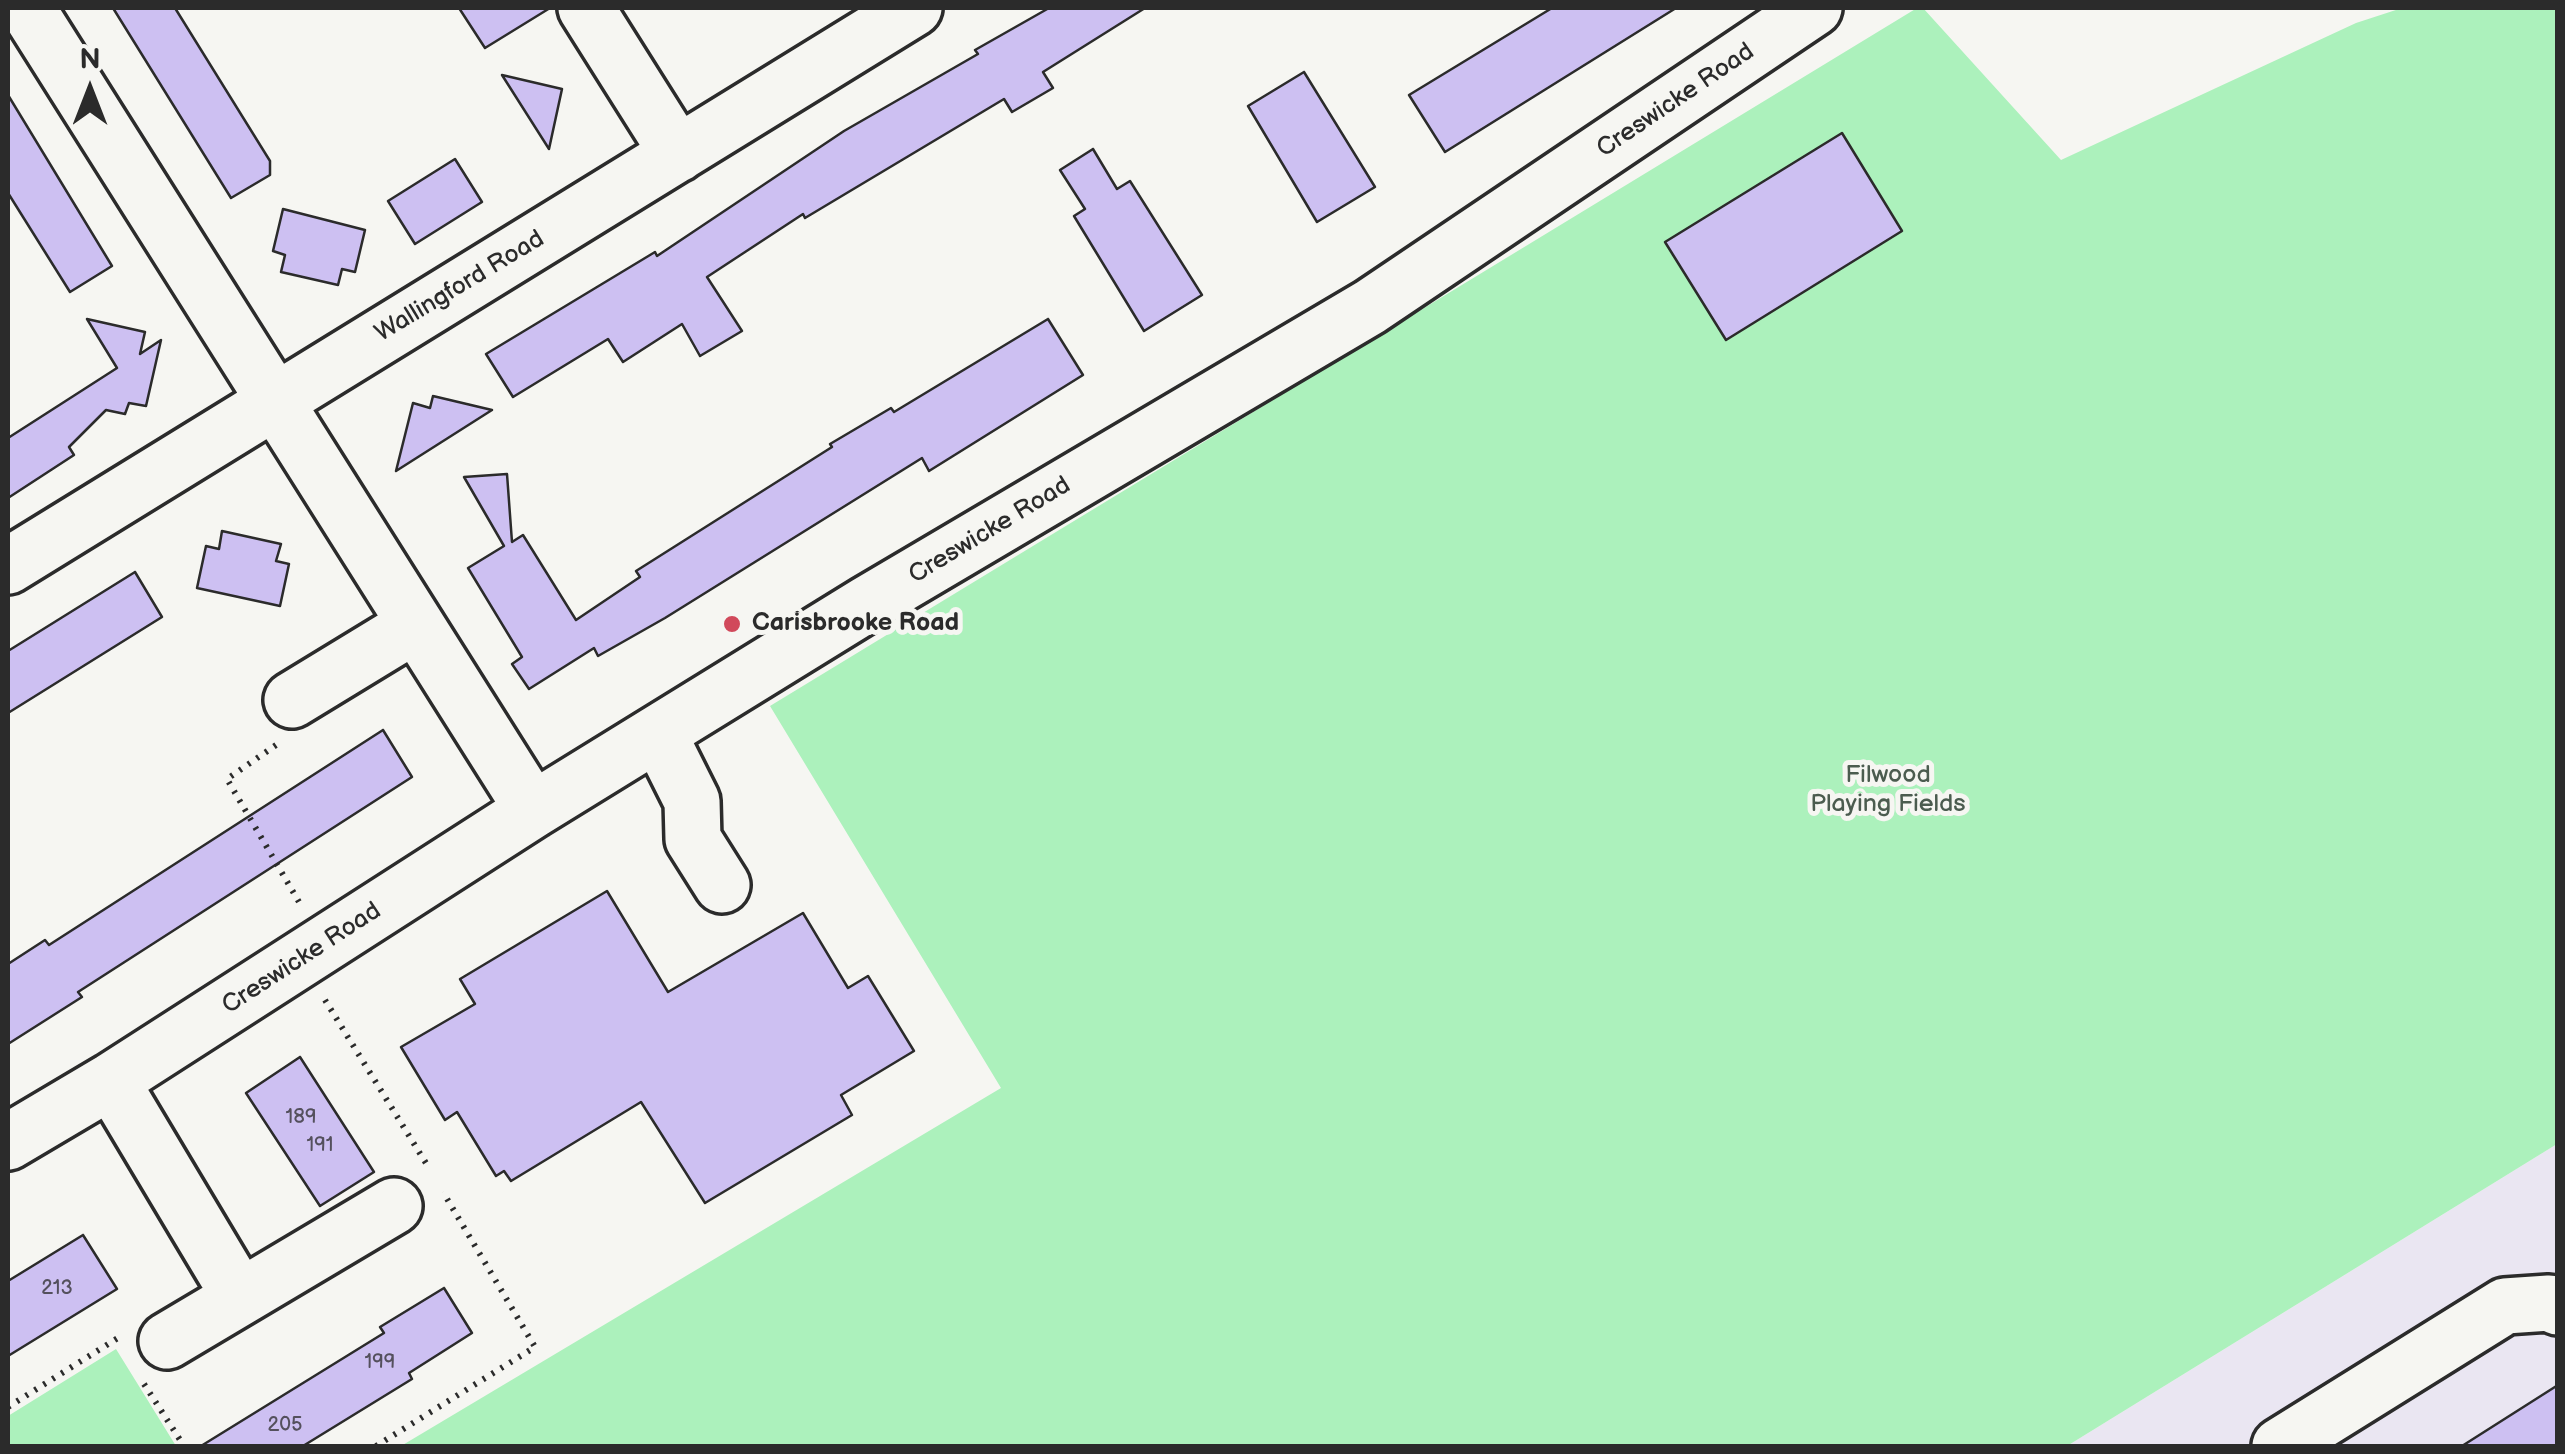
<!DOCTYPE html>
<style>
body{margin:0}
#map{position:relative;width:2565px;height:1454px;overflow:hidden;background:#f6f6f2;font-family:"Balsamiq Sans",sans-serif}
canvas{display:block}
.frame{position:absolute;inset:0;border:10px solid #2b2b2b;pointer-events:none}
.north{position:absolute;left:40px;top:40px;width:100px;height:100px;-webkit-text-stroke:8px #f6f6f2;paint-order:stroke;rotate:0deg;font-size:28px;font-weight:700;line-height:40px;text-align:center;color:#2b2b2b}
.north::after{content:'';display:block;margin:auto;width:35px;height:45px;background:#2b2b2b;clip-path:polygon(50% 0,100% 100%,50% 72%,0 100%)}
</style>
<div id="map">
<canvas width="2565" height="1454"></canvas>
<div class="frame"></div>
<div class="north">N</div>
</div>
<script>
const context = document.querySelector('canvas').getContext('2d');
context.lineJoin = 'round';
function paint(path, color) {
  context.fillStyle = color;
  context.fill(path, 'evenodd');
}
function toPath(rows) {
  const path = new Path2D();
  for (const r of rows) {
    path.moveTo(r[0], r[1]);
    for (let i = 2; i < r.length; i += 2) path.lineTo(r[i], r[i + 1]);
  }
  return path;
}
function stroke(path, color, width, dash) {
  context.strokeStyle = color;
  context.lineWidth = width;
  context.lineCap = dash ? 'butt' : 'round';
  context.setLineDash(dash || []);
  context.stroke(path);
}
function drawText(font, color, halo, rows, align = 'center') {
  context.font = font + ' "Balsamiq Sans",sans-serif';
  context.lineWidth = 10;
  context.setLineDash([]);
  context.textBaseline = 'middle';
  context.strokeStyle = halo;
  context.fillStyle = color;
  for (const [text, x, y, turn = 0] of rows) {
    context.save();
    context.translate(x, y);
    context.rotate((+turn || 0) * Math.PI / 180);
    context.textAlign = isNaN(turn) ? turn : align;
    if (halo) context.strokeText(text, 0, 0);
    context.fillText(text, 0, 0);
    context.restore();
  }
}
paint(toPath([
 [2557,1144,2557,1446,2067,1446]
]), '#eae6f2');
paint(toPath([
 [1917,8,1923,8,2061,160,2356,23,2402,8,2557,8,2557,1144,2067,1446,401,1446,1001,1088,770,706],
 [116,1349,176,1446,8,1446,8,1416]
]), '#acf1bc');
const building = toPath([
 [113,8,175,8,270,161,270,175,231,198,113,8],
 [459,8,550,8,485,48,459,8],
 [1049,8,1145,8,1043,72,1053,88,1012,112,1004,99,805,218,803,214,707,277,742,331,700,356,682,324,623,362,608,339,513,397,486,354,655,252,657,256,844,131,978,54,975,50,1049,8],
 [1552,8,1676,8,1445,152,1409,95,1552,8],
 [1304,72,1375,187,1317,222,1248,106,1304,72],
 [502,75,562,89,549,149,502,75],
 [8,95,112,266,70,292,8,193,8,95],
 [1842,133,1902,231,1726,340,1665,242,1842,133],
 [1093,149,1117,189,1130,181,1202,295,1144,331,1074,216,1085,209,1060,170,1093,149],
 [455,159,482,202,415,244,388,201,455,159],
 [283,209,365,230,355,272,342,269,338,285,281,272,285,255,273,251,283,209],
 [87,319,145,332,140,354,161,340,146,406,129,403,125,414,106,410,69,447,74,455,8,498,8,438,117,368,87,319],
 [1048,319,1083,375,929,471,922,458,665,618,598,656,594,648,529,689,512,664,522,657,468,568,504,546,464,477,507,474,512,542,523,535,576,620,640,577,636,571,832,447,830,444,891,408,894,412,1048,319],
 [433,396,492,410,396,471,413,403,430,408,433,396],
 [222,531,281,544,276,561,289,564,280,606,197,588,206,546,219,549,222,531],
 [135,572,162,617,8,713,8,651,135,572],
 [383,730,412,777,78,992,82,997,8,1044,8,964,45,940,49,945,383,730],
 [607,891,668,992,803,913,848,988,868,976,914,1051,841,1095,852,1115,705,1203,641,1102,511,1181,504,1171,496,1176,457,1112,445,1120,401,1047,475,1004,460,979,607,891],
 [300,1057,374,1172,320,1206,246,1093,300,1057],
 [83,1235,117,1289,8,1356,8,1281,83,1235],
 [444,1288,472,1333,409,1373,412,1379,303,1446,201,1446,384,1333,380,1327,444,1288],
 [2558,1385,2558,1446,2462,1446,2558,1385]
]);
paint(building, '#cdc0f2');
stroke(building, '#2b2b2b', 2.5);
const minor = toPath([
 [27,8,533,810],
 [586,8,678,154],
 [8,566,914,8],
 [292,700,415,625],
 [659,735,692,801,693,839,722,885],
 [111,1081,240,1297],
 [8,1142,111,1081,533,810,867,604,1370,307,1814,8],
 [167,1341,394,1206],
 [2280,1446,2505,1306,2549,1303,2558,1307]
]);
stroke(minor, '#2b2b2b', 62);
stroke(toPath([
 [276,745,227,779,299,902],
 [325,1000,429,1168],
 [144,1384,184,1446],
 [8,1407,121,1336],
 [376,1446,535,1347,443,1192]
]), '#2b2b2b', 6, [2.5, 8]);
stroke(minor, '#f6f6f2', 55);
for (const [x, y, r, color] of [
 [732,624,10,"#d1495b"]
]) {
  const dot = new Path2D();
  dot.arc(x, y, r, 0, 2 * Math.PI);
  context.fillStyle = color;
  context.fill(dot);
  stroke(dot, '#f6f6f2', 4);
}
drawText('20px', '#54505d', null, [
 ["189",301,1118],
 ["191",320,1146],
 ["213",57,1289],
 ["199",380,1363],
 ["205",285,1426]
]);
drawText('25px', '#2b2b2b', '#f6f6f2', [
 ["Creswicke Road",1676,101,-34],
 ["Wallingford Road",460,287,-31],
 ["Creswicke Road",990,531,-31],
 ["Creswicke Road",302,959,-33]
]);
drawText('bold 25px', '#2b2b2b', '#f6f6f2', [
 ["Carisbrooke Road",752,624]
], 'left');
drawText('25px', '#4b5c4f', '#f6f6f2', [
 ["Filwood",1888,776],
 ["Playing Fields",1888,805]
]);
</script>
